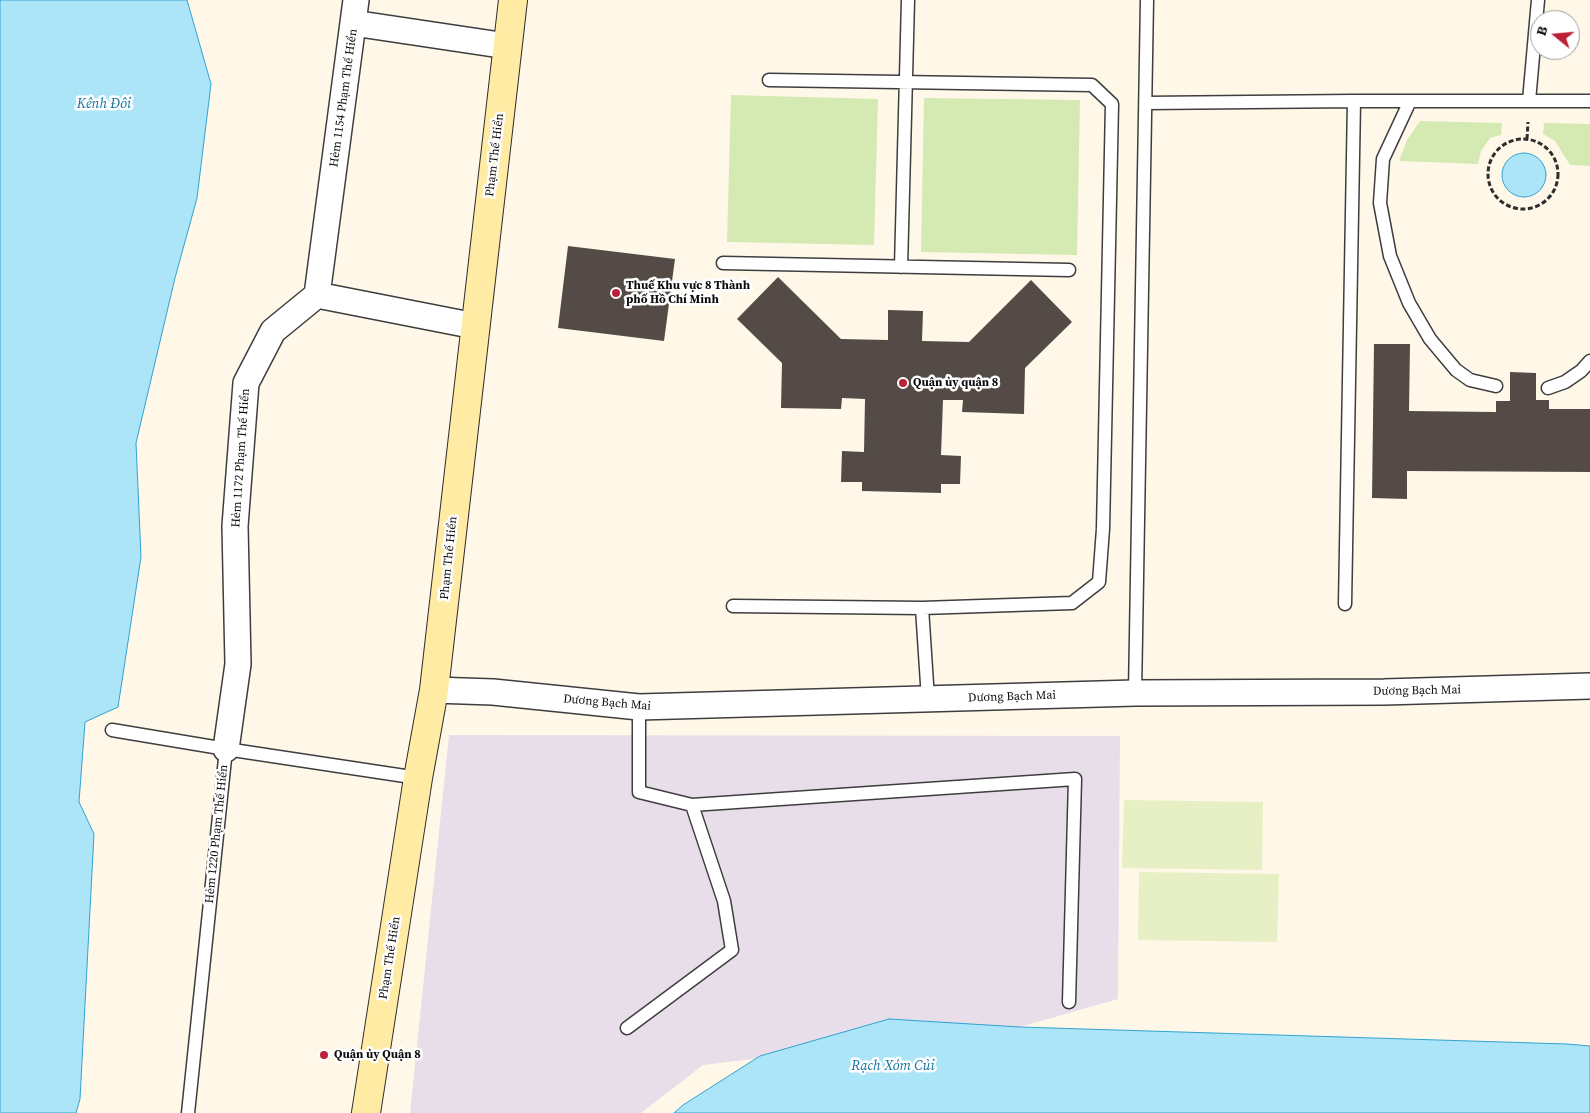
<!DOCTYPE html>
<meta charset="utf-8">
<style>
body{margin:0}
#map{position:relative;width:1590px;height:1113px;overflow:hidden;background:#fff8e9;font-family:"Source Serif 4",serif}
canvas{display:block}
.north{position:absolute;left:1530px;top:10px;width:50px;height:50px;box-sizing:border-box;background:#fff;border:1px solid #9d9d9d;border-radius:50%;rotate:287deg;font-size:14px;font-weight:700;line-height:20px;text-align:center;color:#0b0b0b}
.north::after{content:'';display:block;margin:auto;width:18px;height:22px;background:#bd2039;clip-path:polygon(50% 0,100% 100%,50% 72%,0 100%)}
</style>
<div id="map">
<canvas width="1590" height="1113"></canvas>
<div class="north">B</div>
</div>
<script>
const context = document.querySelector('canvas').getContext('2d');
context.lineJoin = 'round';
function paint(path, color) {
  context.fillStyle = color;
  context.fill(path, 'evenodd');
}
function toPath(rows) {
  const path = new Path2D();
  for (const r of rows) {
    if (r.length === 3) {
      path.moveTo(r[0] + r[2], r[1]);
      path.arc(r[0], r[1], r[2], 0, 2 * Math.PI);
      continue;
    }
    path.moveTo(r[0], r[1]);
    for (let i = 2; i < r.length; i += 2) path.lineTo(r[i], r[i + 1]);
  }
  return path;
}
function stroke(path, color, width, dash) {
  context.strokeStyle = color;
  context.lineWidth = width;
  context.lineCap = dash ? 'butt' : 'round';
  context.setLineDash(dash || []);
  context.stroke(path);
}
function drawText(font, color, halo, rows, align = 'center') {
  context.font = font + ' "Source Serif 4",serif';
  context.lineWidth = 5;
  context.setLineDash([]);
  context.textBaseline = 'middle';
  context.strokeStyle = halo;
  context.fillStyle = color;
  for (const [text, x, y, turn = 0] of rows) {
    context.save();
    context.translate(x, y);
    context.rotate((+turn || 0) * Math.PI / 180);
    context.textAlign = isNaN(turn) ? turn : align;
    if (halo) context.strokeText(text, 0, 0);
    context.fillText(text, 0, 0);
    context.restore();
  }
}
paint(toPath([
 [449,735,1120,736,1118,999,1020,1027,703,1065,641,1113,410,1113]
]), '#e8deea');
paint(toPath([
 [731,95,878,99,874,245,727,242],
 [924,98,1080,100,1077,255,921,252],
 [1420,121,1502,123,1501,135,1490,138,1481,151,1478,164,1399,161,1407,140],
 [1544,123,1590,124,1590,166,1570,165,1555,141,1543,134]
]), '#d5e9b2');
paint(toPath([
 [1124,800,1263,802,1262,870,1122,868],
 [1139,872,1279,874,1277,942,1138,940]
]), '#e6f0c4');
const water = toPath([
 [0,0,187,0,211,84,197,198,175,278,136,443,141,557,118,707,85,722,79,802,94,834,80,1099,76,1113,0,1113,0,0],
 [1524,175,22],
 [889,1019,1020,1027,1567,1044,1590,1046,1590,1113,674,1113,683,1105,760,1056,889,1019]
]);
paint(water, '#ace4f8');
stroke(water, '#31a2d0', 1);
paint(toPath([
 [568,246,675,259,664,341,558,328],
 [778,277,841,339,888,340,888,310,923,311,922,341,969,342,1031,280,1072,322,1025,368,1024,414,962,412,963,400,943,400,941,455,961,456,960,484,941,484,941,493,862,491,862,482,841,482,842,451,864,452,865,399,842,398,841,409,781,408,782,363,737,319],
 [1374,344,1410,344,1409,411,1496,412,1496,401,1510,401,1510,372,1536,373,1536,400,1549,400,1549,409,1590,409,1590,472,1407,471,1407,499,1372,498]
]), '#544b47');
const lane = toPath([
 [1410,101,1383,159,1380,203,1390,256,1409,303,1430,339,1456,370,1470,380,1496,386],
 [1529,101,1538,0],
 [1146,103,1354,101,1590,101],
 [723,263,1069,270],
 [901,267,908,0],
 [1548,388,1565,382,1581,371,1590,361],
 [1345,604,1354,101],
 [733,606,922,608,1072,603,1099,582,1103,529,1112,104,1092,85,769,80],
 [922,608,928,699],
 [1135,693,1147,0],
 [639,707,639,792,692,805,1075,779,1069,1002],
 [112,730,226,749],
 [627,1028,732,950,724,901,692,805],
 [188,1113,226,749,418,778]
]);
const street = toPath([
 [353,23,356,0],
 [317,295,353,23,507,46],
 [434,690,493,692,639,707,1135,693,1384,692,1590,686],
 [226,749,238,664,235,526,246,383,273,331,317,295,475,326]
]);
const secondary = toPath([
 [366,1113,418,778,434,690,513,0]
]);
stroke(lane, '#3e3e3e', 15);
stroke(street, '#3e3e3e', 28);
stroke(secondary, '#2d2d2d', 30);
stroke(toPath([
 [1523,174,35],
 [1527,139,1528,122]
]), '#2d2d2d', 3, [5, 2.5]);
stroke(lane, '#fff', 12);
stroke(street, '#fff', 25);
stroke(secondary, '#ffeba4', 28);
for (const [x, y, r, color] of [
 [616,293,5,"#bd2039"],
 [903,383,5,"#bd2039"],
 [324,1055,5,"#bd2039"]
]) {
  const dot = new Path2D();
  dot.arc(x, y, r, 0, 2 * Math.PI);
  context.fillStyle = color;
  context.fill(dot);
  stroke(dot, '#fff', 2);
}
drawText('12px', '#0b0b0b', '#fff', [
 ["Hẻm 1154 Phạm Thế Hiển",344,98,-82],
 ["Phạm Thế Hiển",495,155,-83],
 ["Hẻm 1172 Phạm Thế Hiển",241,458,-86],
 ["Phạm Thế Hiển",449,558,-84],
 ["Dương Bạch Mai",1417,691,-1],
 ["Dương Bạch Mai",1012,697,-2],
 ["Dương Bạch Mai",607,703,5],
 ["Hẻm 1220 Phạm Thế Hiển",217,834,-84],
 ["Phạm Thế Hiển",390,958,-81]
]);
drawText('bold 12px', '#0b0b0b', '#fff', [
 ["Thuế Khu vực 8 Thành",626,286],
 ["phố Hồ Chí Minh",626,300],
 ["Quận ủy quận 8",913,383],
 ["Quận ủy Quận 8",334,1055]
], 'left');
drawText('italic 14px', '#12719e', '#fff', [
 ["Kênh Đôi",104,104],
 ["Rạch Xóm Củi",893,1066]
]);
</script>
